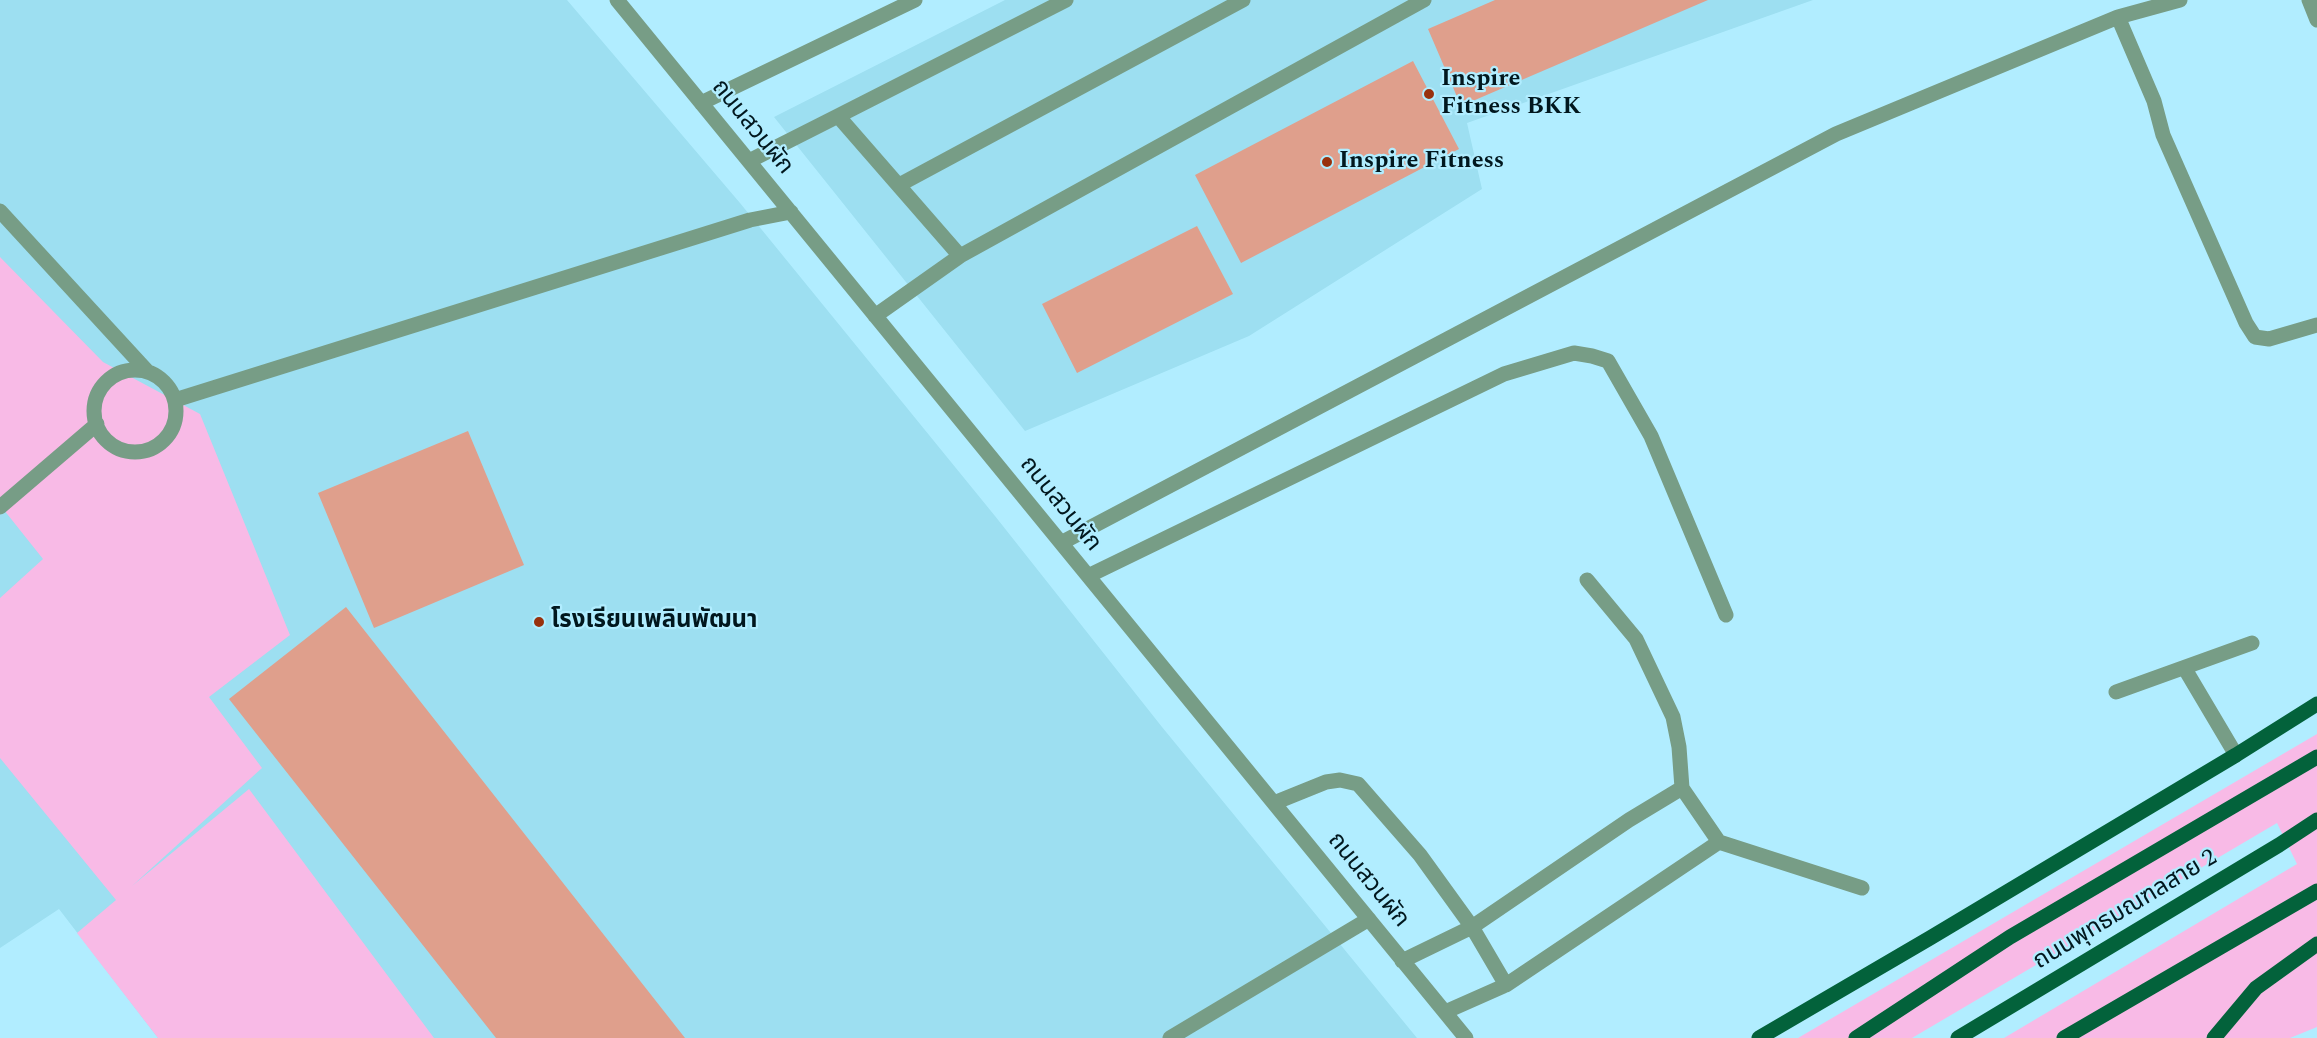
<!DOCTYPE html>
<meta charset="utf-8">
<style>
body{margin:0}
canvas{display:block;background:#b1edff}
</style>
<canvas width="2317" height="1038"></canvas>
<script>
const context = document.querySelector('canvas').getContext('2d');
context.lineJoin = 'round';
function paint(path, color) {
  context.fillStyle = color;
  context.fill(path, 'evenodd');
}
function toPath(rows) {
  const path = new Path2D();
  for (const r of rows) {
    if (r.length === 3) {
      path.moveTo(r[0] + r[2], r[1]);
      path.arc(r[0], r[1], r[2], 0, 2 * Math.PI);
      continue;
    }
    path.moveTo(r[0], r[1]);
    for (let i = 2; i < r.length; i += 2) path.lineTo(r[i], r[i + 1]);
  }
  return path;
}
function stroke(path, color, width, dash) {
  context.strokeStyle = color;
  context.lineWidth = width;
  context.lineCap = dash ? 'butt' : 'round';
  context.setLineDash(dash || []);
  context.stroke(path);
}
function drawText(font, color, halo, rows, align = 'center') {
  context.font = font + ' Spectral,"Noto Sans Thai",serif';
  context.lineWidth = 4.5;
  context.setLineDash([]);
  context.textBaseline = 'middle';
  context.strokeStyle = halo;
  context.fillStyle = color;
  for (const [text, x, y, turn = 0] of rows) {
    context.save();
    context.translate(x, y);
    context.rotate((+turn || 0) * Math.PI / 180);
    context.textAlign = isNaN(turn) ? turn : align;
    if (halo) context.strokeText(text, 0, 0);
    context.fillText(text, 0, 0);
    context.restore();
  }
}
paint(toPath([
 [0,0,567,0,740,203,995,516,1162,727,1417,1038,158,1038,59,909,0,948],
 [1005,0,1813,0,1467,123,1482,189,1249,336,1025,431,774,117]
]), '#9ddff1');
paint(toPath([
 [0,257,103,362,200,414,290,635,209,697,262,768,132,886,249,789,434,1038,158,1038,77,933,116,900,0,758,0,598,43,559,0,505],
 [2317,734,2317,1027,2290,1038,2004,1038,2297,864,2277,823,1912,1038,1798,1038]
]), '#f8bae6');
paint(toPath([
 [1495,0,1708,0,1461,106,1428,29],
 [1413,61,1459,149,1241,263,1195,175],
 [1197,226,1233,294,1077,373,1042,304],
 [468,431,524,565,374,628,318,493],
 [346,607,685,1038,496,1038,229,699]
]), '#df9f8c');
stroke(toPath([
 [617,0,1466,1038],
 [2309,0,2317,20],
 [2118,17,2154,101,2163,135,2246,323,2255,337,2269,339,2317,325],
 [701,103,915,0],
 [749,161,838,116],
 [899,185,1243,0],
 [0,211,148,372],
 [960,256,838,116,1066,0],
 [875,316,960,256,1424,0],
 [135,411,41],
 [175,400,750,220,791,212],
 [0,507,97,424],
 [1061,543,1836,134,2118,17,2180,0],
 [1088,576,1504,374,1574,353,1592,356,1608,361,1651,436,1726,615],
 [1587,580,1636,639,1673,717,1679,747,1682,788,1719,842,1862,888],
 [2185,669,2236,755],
 [2116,692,2252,643],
 [1274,803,1326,782,1340,780,1358,784,1420,855,1472,927,1506,985],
 [1402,961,1472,927,1629,820,1682,788],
 [1445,1012,1506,985,1719,842],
 [1170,1038,1369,919]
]), '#779d86', 15);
stroke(toPath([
 [1759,1038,1930,938,2236,755,2317,704],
 [1856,1038,2010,937,2317,757],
 [1958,1038,2279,845,2317,820],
 [2064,1038,2317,891],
 [2214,1038,2256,988,2317,944]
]), '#03623b', 15);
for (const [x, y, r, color] of [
 [1429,94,6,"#98310d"],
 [1327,162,6,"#98310d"],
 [539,622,6,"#98310d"]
]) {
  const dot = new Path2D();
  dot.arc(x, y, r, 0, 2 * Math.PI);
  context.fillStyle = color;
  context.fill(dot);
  stroke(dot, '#b1edff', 2);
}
drawText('bold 24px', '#01171e', '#b1edff', [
 ["Inspire",1441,80],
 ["Fitness BKK",1441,108],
 ["Inspire Fitness",1339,162],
 ["โรงเรียนเพลินพัฒนา",551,622]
], 'left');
drawText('24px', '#01171e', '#b1edff', [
 ["ถนนสวนผัก",751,128,51],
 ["ถนนสวนผัก",1059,505,51],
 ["ถนนสวนผัก",1367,881,51],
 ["ถนนพุทธมณฑลสาย 2",2126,911,-31]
]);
</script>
